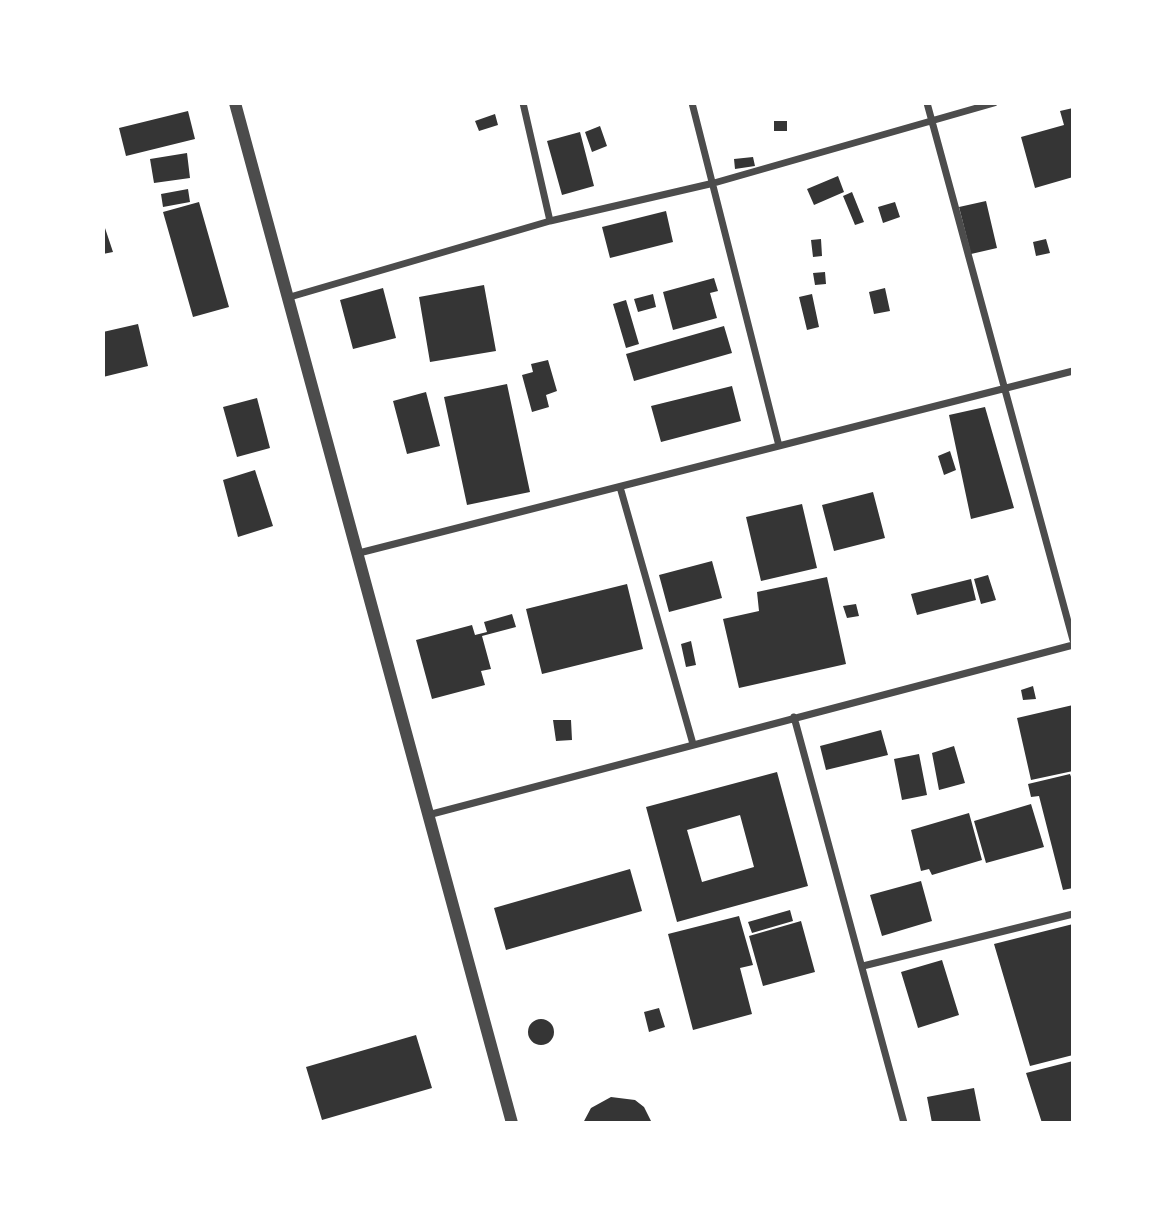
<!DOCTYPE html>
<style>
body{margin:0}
#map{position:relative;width:1176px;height:1226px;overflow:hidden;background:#fff;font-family:Signika,sans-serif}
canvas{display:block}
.frame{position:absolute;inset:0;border:105px solid #fff;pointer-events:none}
</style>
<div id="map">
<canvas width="1176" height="1226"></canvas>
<div class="frame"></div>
</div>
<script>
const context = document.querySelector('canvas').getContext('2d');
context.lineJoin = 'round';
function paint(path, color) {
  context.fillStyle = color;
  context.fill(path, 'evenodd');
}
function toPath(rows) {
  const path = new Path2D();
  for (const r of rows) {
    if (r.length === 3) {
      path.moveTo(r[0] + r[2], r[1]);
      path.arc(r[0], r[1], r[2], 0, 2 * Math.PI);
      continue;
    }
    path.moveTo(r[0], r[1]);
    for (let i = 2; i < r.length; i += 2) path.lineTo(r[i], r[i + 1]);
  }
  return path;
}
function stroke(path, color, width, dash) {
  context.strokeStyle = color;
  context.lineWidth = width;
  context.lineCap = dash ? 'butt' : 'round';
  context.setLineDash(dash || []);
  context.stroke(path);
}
paint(toPath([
 [1073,108,1073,177,1035,188,1021,137,1064,125,1060,111],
 [188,111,195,139,126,156,119,128],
 [495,114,498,125,479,131,475,121],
 [774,121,787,121,787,131,774,131],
 [600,126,607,146,592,152,585,132],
 [580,132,594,186,562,195,547,141],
 [187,153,190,178,154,183,150,159],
 [753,157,755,166,735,169,734,159],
 [838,176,844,192,814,205,807,189],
 [188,189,190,202,163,207,161,194],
 [852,192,864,222,855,225,843,196],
 [986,201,997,248,971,254,959,207],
 [199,202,229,307,193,317,163,212],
 [895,202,900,217,883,223,878,207],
 [666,211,673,242,610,258,602,227],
 [103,222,113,252,103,254],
 [821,239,822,256,813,257,811,240],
 [1046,239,1050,253,1036,256,1033,242],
 [825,272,826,284,815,285,813,273],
 [714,278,718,291,710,293,717,318,673,330,663,292],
 [484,285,496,351,430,362,419,297],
 [383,288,396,338,353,349,340,300],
 [885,288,890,311,874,314,869,292],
 [653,294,656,307,638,312,634,299],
 [812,294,819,327,807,330,799,297],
 [626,300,639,344,626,348,613,304],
 [138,324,148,366,103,377,103,332],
 [724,326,732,353,634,381,626,354],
 [548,360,557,391,546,395,549,407,532,412,522,375,533,372,531,364],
 [507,384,530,492,467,505,444,397],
 [732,386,741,421,661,442,651,406],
 [426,392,440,446,407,454,393,401],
 [257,398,270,448,237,457,223,407],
 [985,407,1014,508,971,519,949,415],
 [950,451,956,470,944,475,938,456],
 [255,470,273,526,238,537,223,480],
 [873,492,885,538,834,551,822,505],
 [802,504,817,568,761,581,746,517],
 [712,561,722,598,669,612,659,575],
 [988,575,996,600,981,604,974,579],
 [827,577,846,664,739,688,723,619,759,611,757,592],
 [971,579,976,600,917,615,911,594],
 [627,584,643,649,542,674,526,609],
 [856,604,859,616,847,618,843,606],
 [512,614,516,627,482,636,491,669,481,671,485,685,432,699,416,640,472,625,475,635,487,632,484,622],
 [691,641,696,665,686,667,681,644],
 [1033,686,1036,699,1023,700,1021,690],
 [1073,705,1073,771,1031,780,1017,718],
 [553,720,571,720,572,740,556,741],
 [881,730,888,755,826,770,820,746],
 [954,746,965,783,939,790,932,753],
 [919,754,927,795,902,800,894,759],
 [777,772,808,886,677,922,646,807],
 [740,815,754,867,702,882,687,830],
 [1070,774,1073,782,1073,888,1063,890,1039,796,1031,797,1028,784],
 [1031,804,1044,847,986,863,974,821],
 [969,813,982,860,932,875,929,869,921,871,911,830],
 [630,869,642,911,506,950,494,908],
 [921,881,932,921,882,936,870,895],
 [790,910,793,921,752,933,748,922],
 [739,916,753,965,740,968,752,1014,693,1030,668,934],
 [801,921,815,972,763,986,749,936],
 [1073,924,1073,1055,1030,1066,994,944],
 [942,960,959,1015,918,1028,901,972],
 [659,1008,665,1027,649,1032,644,1012],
 [541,1032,13],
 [416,1035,432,1088,322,1120,306,1067],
 [1073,1061,1073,1123,1042,1123,1026,1073],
 [974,1088,981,1123,932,1123,927,1097],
 [611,1097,635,1100,644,1107,652,1123,583,1123,591,1108]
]), '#353535');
stroke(toPath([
 [523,103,550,221],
 [692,103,779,446],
 [927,103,1073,640],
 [290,297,550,221,714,183,994,103],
 [620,487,693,744],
 [359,553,1073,371],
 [794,717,904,1123],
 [428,815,1073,645],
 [863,966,1073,914]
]), '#4c4c4c', 7);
stroke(toPath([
 [235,103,512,1123]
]), '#4c4c4c', 12);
</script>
